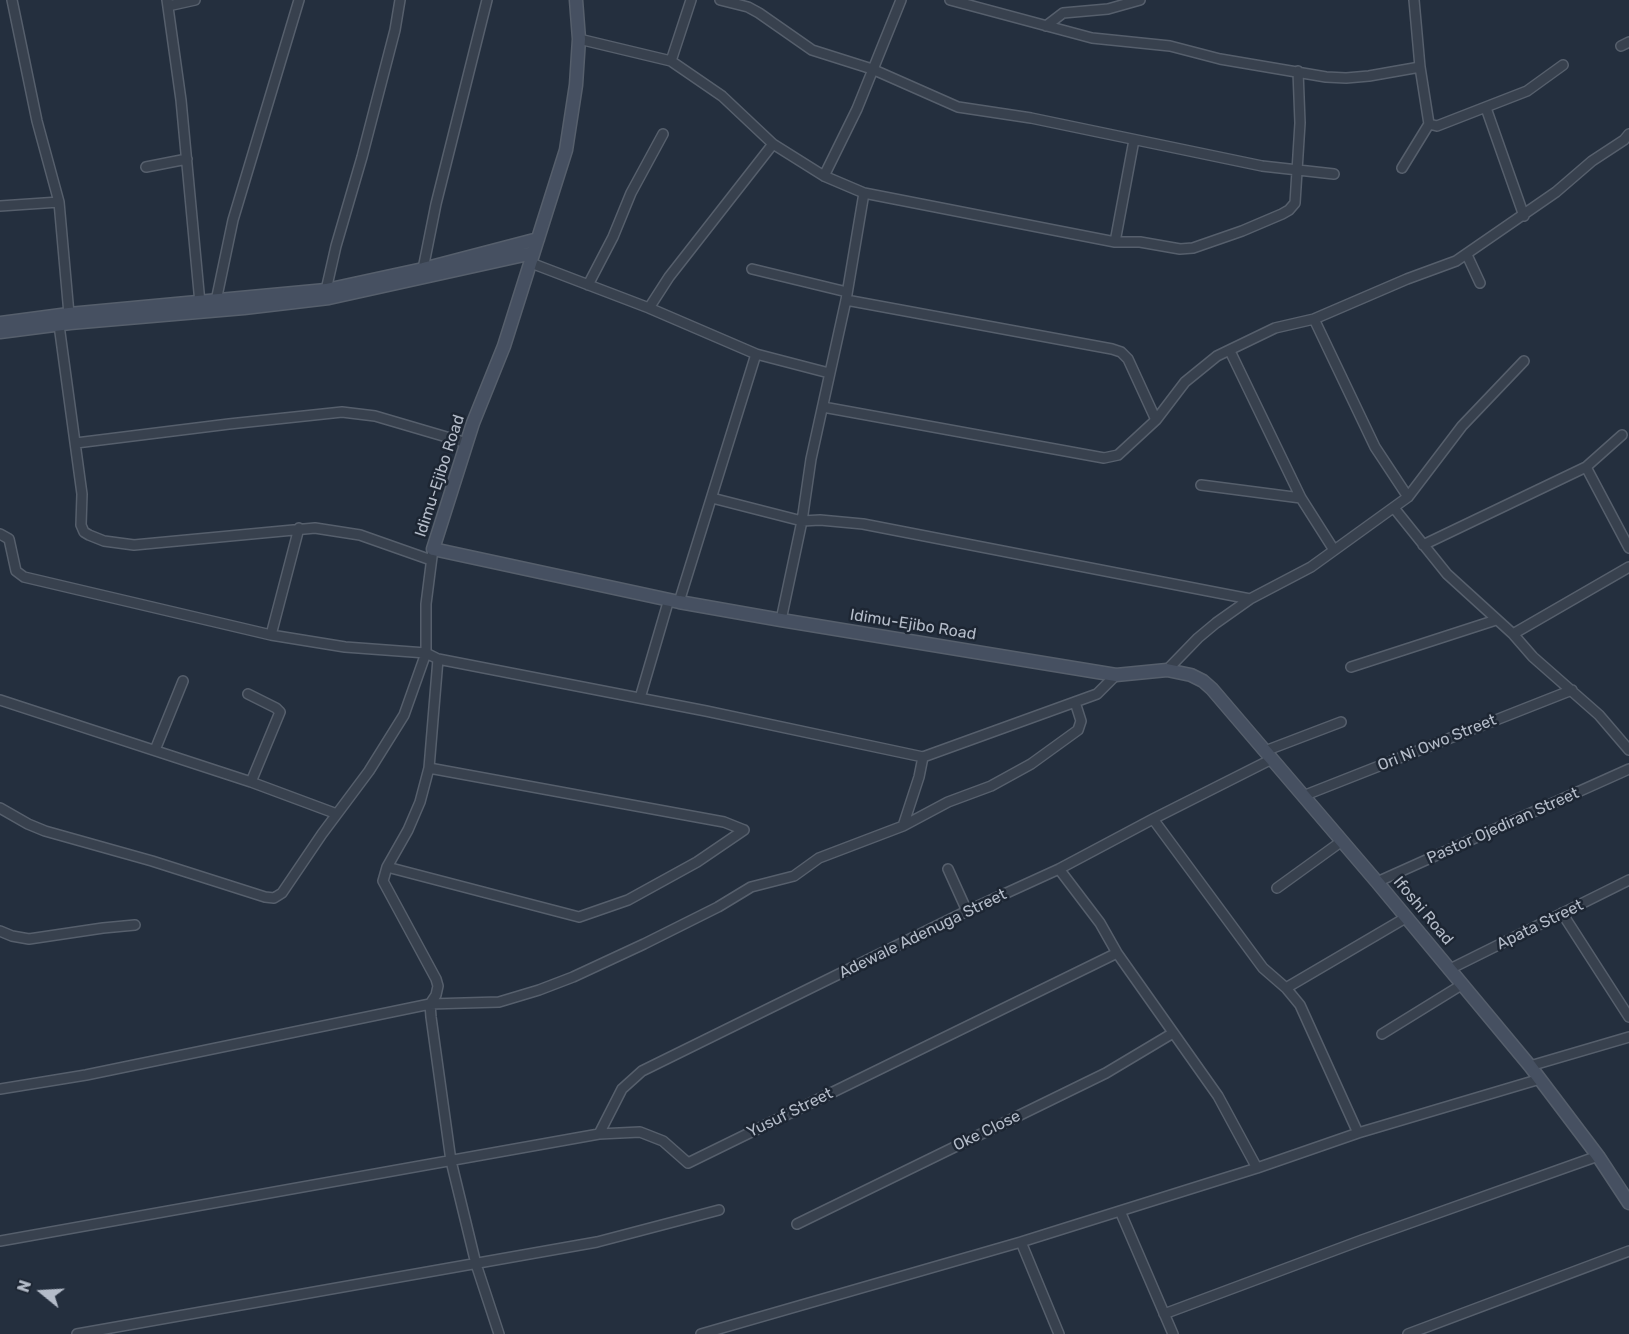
<!DOCTYPE html>
<style>
body{margin:0}
#map{position:relative;width:1629px;height:1334px;overflow:hidden;background:#242f3e;font-family:Rubik,sans-serif}
canvas{display:block}
.north{position:absolute;left:12px;top:1262px;width:60px;height:60px;-webkit-text-stroke:4px #1d2633;paint-order:stroke;rotate:288deg;font-size:16px;font-weight:700;line-height:24px;text-align:center;color:#b4bcc9}
.north::after{content:'';display:block;margin:auto;width:21px;height:27px;background:#b4bcc9;clip-path:polygon(50% 0,100% 100%,50% 72%,0 100%)}
</style>
<div id="map">
<canvas width="1629" height="1334"></canvas>
<div class="north">N</div>
</div>
<script>
const context = document.querySelector('canvas').getContext('2d');
context.lineJoin = 'round';
function toPath(rows) {
  const path = new Path2D();
  for (const r of rows) {
    path.moveTo(r[0], r[1]);
    for (let i = 2; i < r.length; i += 2) path.lineTo(r[i], r[i + 1]);
  }
  return path;
}
function stroke(path, color, width, dash) {
  context.strokeStyle = color;
  context.lineWidth = width;
  context.lineCap = dash ? 'butt' : 'round';
  context.setLineDash(dash || []);
  context.stroke(path);
}
function drawText(font, color, halo, rows, align = 'center') {
  context.font = font + ' Rubik,sans-serif';
  context.lineWidth = 5;
  context.setLineDash([]);
  context.textBaseline = 'middle';
  context.strokeStyle = halo;
  context.fillStyle = color;
  for (const [text, x, y, turn = 0] of rows) {
    context.save();
    context.translate(x, y);
    context.rotate((+turn || 0) * Math.PI / 180);
    context.textAlign = isNaN(turn) ? turn : align;
    if (halo) context.strokeText(text, 0, 0);
    context.fillText(text, 0, 0);
    context.restore();
  }
}
const street = toPath([
 [12,0,37,121,59,202,69,314],
 [167,0,181,100,200,303],
 [720,0,748,7,759,13,812,50,872,69,958,107,1031,118,1262,166,1334,174],
 [950,0,1092,38,1170,46,1220,59,1326,77,1346,78,1369,76,1420,67,1414,0],
 [168,6,195,0],
 [1046,26,1063,13,1108,9,1140,0],
 [579,39,671,61,722,96,773,144,824,176,864,193,846,300,811,459,802,521,781,620],
 [1621,46,1629,42],
 [671,61,691,0],
 [1420,67,1429,124,1437,126,1527,91,1563,65],
 [1486,108,1524,216],
 [146,167,187,159],
 [1402,168,1429,124],
 [824,176,857,109,901,0],
 [864,193,1115,242,1140,242,1180,249,1193,248,1242,231,1282,214,1289,210,1295,203,1300,123,1298,71],
 [0,206,59,202],
 [1115,242,1134,140],
 [1467,255,1480,283],
 [531,263,649,308,756,354,829,373],
 [423,269,436,204,487,0],
 [752,269,847,292],
 [588,285,613,237,631,193,663,134],
 [326,290,336,246,362,157,395,30,400,0],
 [846,300,1112,349,1121,352,1128,359,1156,420],
 [216,301,233,220,299,0],
 [649,308,669,277,773,144],
 [1314,319,1375,447,1408,497],
 [59,325,82,494,81,525,84,532,89,535,104,541,134,545,315,528,360,535,431,560],
 [1230,351,1301,498,1334,550],
 [823,407,1104,458,1118,455,1156,420,1185,382,1217,356,1275,328,1314,319,1407,279,1456,261,1556,192,1592,161,1624,140,1629,134],
 [76,443,229,424,342,412,375,416,467,443],
 [1586,467,1629,548],
 [1201,485,1301,498],
 [712,498,802,521,820,520,863,524,1250,599],
 [1394,508,1447,574,1513,634,1533,657,1599,715,1629,750],
 [0,534,9,539,16,571,24,577,271,635,345,647,426,653,438,659,429,768,420,802,408,830,387,867,383,881,436,979,438,986,436,995,430,1004,431,1017,451,1161,476,1264,499,1334],
 [1423,545,1586,467,1622,435],
 [679,602,756,354],
 [1513,634,1629,567],
 [271,635,299,528],
 [438,659,706,711,923,757],
 [1351,667,1496,620],
 [1167,670,1198,638,1216,623,1250,599,1311,567,1408,497,1462,426,1524,361],
 [248,694,276,708,280,712,251,782],
 [640,698,669,599],
 [0,700,251,782,337,814],
 [155,750,183,681],
 [1265,751,1341,722],
 [429,768,724,822,744,830],
 [1303,796,1572,690],
 [0,808,28,824,45,831,152,861,265,897,274,898,282,893,322,834,369,771,404,715,426,653,426,604,433,549],
 [1153,819,1263,968,1286,988,1300,1005,1358,1133],
 [903,826,948,802,991,786,1031,764,1078,730,1081,721,1075,702],
 [387,867,579,917,628,900,697,862,744,830],
 [948,869,967,911],
 [1059,869,1100,923,1117,953,1218,1096,1257,1168],
 [1377,882,1629,769],
 [1277,888,1342,841],
 [1562,913,1629,1017],
 [0,931,12,936,29,939,103,928,135,925],
 [1450,969,1629,880],
 [1286,988,1407,917],
 [1382,1034,1463,984],
 [1530,1066,1629,1037],
 [0,1089,86,1075,430,1004,499,1002,539,990,573,977,644,944,718,907,751,887,794,876,819,858,903,826,919,777,923,757,1097,694,1116,675],
 [599,1134,622,1089,642,1071,967,911,1059,869,1153,819,1272,759],
 [1120,1211,1173,1334],
 [797,1224,1106,1073,1173,1033],
 [0,1241,599,1134,640,1132,663,1141,688,1163,1117,953],
 [1021,1242,1059,1334],
 [1164,1314,1362,1240,1598,1156],
 [77,1334,597,1242,719,1210],
 [701,1334,1021,1242,1257,1168,1358,1133,1540,1079],
 [1408,1334,1629,1251]
]);
const secondary = toPath([
 [576,0,579,39,576,85,566,150,504,346,473,423,433,549,679,602,781,620,1116,675,1167,670,1191,675,1203,681,1212,689,1377,882,1530,1066,1598,1156,1629,1203],
 [0,323,69,314,326,290,423,269,538,239],
 [0,332,70,323,244,308,329,298,533,253]
]);
stroke(street, '#565f6c', 12);
stroke(secondary, '#565f6c', 15);
stroke(street, '#38414e', 9);
stroke(secondary, '#465061', 12);
drawText('16px', '#b4bcc9', '#1d2633', [
 ["Idimu-Ejibo Road",440,476,-72],
 ["Idimu-Ejibo Road",913,625,9],
 ["Ori Ni Owo Street",1437,743,-22],
 ["Pastor Ojediran Street",1503,826,-24],
 ["Ifoshi Road",1423,911,50],
 ["Apata Street",1540,925,-26],
 ["Adewale Adenuga Street",923,934,-26],
 ["Yusuf Street",790,1113,-26],
 ["Oke Close",987,1131,-26]
]);
</script>
